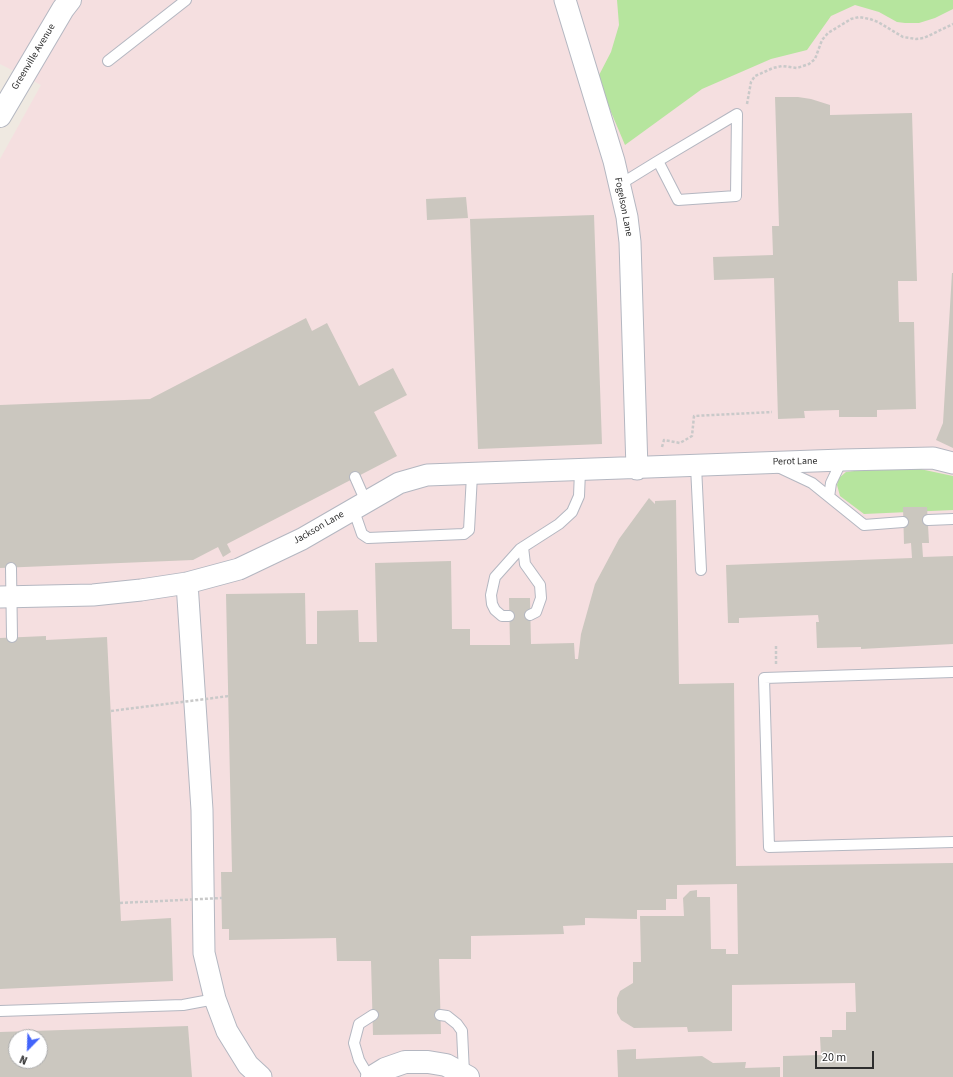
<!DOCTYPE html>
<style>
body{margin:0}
#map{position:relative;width:953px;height:1077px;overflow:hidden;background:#efe9e1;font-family:"Source Sans 3",sans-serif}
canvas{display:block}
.north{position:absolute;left:8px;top:1029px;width:40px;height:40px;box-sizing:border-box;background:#fff;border:1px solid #ababab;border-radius:50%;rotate:203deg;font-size:11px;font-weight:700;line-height:16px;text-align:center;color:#2e2e2e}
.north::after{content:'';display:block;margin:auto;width:14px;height:18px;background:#4264fb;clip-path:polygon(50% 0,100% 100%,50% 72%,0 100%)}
.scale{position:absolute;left:815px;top:1051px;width:59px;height:18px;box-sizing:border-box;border:2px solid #2e2e2e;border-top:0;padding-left:5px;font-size:12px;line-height:14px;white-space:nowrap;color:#2e2e2e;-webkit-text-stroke:3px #fff;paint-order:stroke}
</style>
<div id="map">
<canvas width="953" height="1077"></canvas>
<div class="north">N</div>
<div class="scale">20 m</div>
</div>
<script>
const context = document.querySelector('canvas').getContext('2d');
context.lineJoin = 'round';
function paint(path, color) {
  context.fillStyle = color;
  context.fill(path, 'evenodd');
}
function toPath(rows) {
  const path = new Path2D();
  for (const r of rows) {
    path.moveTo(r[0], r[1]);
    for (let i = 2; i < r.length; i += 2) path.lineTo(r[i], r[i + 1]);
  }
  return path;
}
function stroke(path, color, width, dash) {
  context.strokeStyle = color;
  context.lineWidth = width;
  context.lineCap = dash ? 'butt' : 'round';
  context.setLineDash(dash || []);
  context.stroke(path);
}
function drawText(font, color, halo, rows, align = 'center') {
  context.font = font + ' "Source Sans 3",sans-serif';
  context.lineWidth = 3;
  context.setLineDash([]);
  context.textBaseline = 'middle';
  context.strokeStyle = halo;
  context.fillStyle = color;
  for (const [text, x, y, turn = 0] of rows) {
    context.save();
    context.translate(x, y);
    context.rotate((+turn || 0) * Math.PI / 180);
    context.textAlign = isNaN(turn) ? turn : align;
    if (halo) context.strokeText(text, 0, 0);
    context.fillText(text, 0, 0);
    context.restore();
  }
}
paint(toPath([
 [0,0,953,0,953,1077,0,1077,0,159,41,85,0,64],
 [16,1037,40,1037,40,1061,16,1061]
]), '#f5dfe0');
paint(toPath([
 [617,0,953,0,953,9,935,18,919,23,905,23,897,22,879,12,855,5,831,16,807,50,771,59,702,89,625,145,597,79,611,52,619,25],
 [887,467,920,469,953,476,953,510,864,514,840,496,837,485,839,478,846,472]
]), '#b6e59e');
paint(toPath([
 [775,97,798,97,811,99,830,105,830,115,912,113,917,281,898,281,899,322,914,322,916,409,877,410,877,417,839,417,839,410,804,411,805,418,778,419,774,278,714,280,713,257,773,255,772,226,779,226],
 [466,197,468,218,427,220,426,199],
 [594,215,602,444,478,449,470,219],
 [952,273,953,273,953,448,936,440,943,423],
 [306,318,312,331,327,323,359,386,393,368,407,395,374,412,397,456,227,544,231,552,223,557,218,547,193,560,0,568,0,405,150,399],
 [649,498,655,504,655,501,676,500,679,684,734,683,736,866,953,863,953,1077,783,1077,783,1056,821,1055,820,1037,832,1037,832,1030,846,1030,846,1012,856,1012,855,983,732,985,732,1031,688,1032,687,1027,634,1028,621,1020,617,1013,617,998,620,991,633,983,633,962,641,962,640,916,684,916,683,898,690,891,697,890,697,897,710,897,711,949,726,949,726,954,738,954,737,884,677,885,677,899,666,899,666,910,637,910,637,919,585,918,585,925,563,926,564,934,471,936,471,959,439,959,441,1034,373,1035,371,961,337,961,336,938,229,940,229,929,222,929,221,872,232,872,226,594,305,593,306,644,317,644,317,611,358,610,359,642,377,642,375,563,451,561,452,629,470,629,470,645,510,645,509,598,530,598,531,644,574,643,575,659,578,659,581,634,595,584,619,539],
 [903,507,927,507,929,543,922,543,923,557,953,556,953,644,861,649,861,647,817,648,816,622,819,622,818,615,739,618,739,623,728,623,726,565,912,558,911,543,904,544],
 [46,636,46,640,107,637,121,921,171,918,173,981,0,989,0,638],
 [188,1026,192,1077,0,1077,0,1032],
 [16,1037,40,1037,40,1061,16,1061],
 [636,1049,636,1059,702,1056,713,1063,746,1062,745,1068,780,1067,780,1077,618,1077,617,1050]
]), '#cbc7bf');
const lane = toPath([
 [108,61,186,0],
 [619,185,658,161,737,114,736,196,678,200,658,161],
 [696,466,701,570],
 [778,467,812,483,864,525,903,522],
 [355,477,366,502],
 [829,497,831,483,842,460],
 [353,508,362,534,368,538,464,534,469,530,472,475],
 [928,520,953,519],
 [523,547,525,564,540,585,541,598,536,612,530,615],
 [11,568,12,637],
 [509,616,502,616,495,610,492,604,491,595,495,577,520,549,559,524,572,512,579,496,580,471],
 [953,672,764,678,769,847,953,842],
 [0,1011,183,1005,215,999],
 [440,1015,447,1016,457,1024,462,1031,464,1073],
 [369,1077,359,1060,354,1043,359,1024,373,1015]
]);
const street = toPath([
 [565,0,614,161,627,217,630,242,637,469],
 [187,583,202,810,204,953,215,999,227,1031,248,1065,261,1077],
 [0,597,93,595,141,590,187,583,239,569,302,539,399,483,427,475,842,460,933,458,953,463]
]);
const secondary = toPath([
 [0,116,63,9,70,0],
 [372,1077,385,1069,405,1062,428,1062,446,1065,468,1077]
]);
stroke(lane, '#b4b7c1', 12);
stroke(street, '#b4b7c1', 23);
stroke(secondary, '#b4b7c1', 24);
stroke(toPath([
 [747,104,751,82,755,76,773,68,782,66,797,68,809,64,815,59,822,40,828,33,851,19,859,17,870,19,878,22,903,37,916,39,924,38,953,24],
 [662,447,664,440,680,443,692,436,694,416,772,412],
 [776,646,776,664]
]), '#c9c9c9', 2.5, [3, 2]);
stroke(lane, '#fff', 10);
stroke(street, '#fff', 21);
stroke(secondary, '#fff', 22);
stroke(toPath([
 [111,711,229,696],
 [120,903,222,898]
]), '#c9c9c9', 2.5, [3, 2]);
drawText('10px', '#2e2e2e', '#fff', [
 ["Greenville Avenue",34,57,-59],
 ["Fogelson Lane",623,207,79],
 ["Perot Lane",795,462,-1],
 ["Jackson Lane",319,528,-30]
]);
</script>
